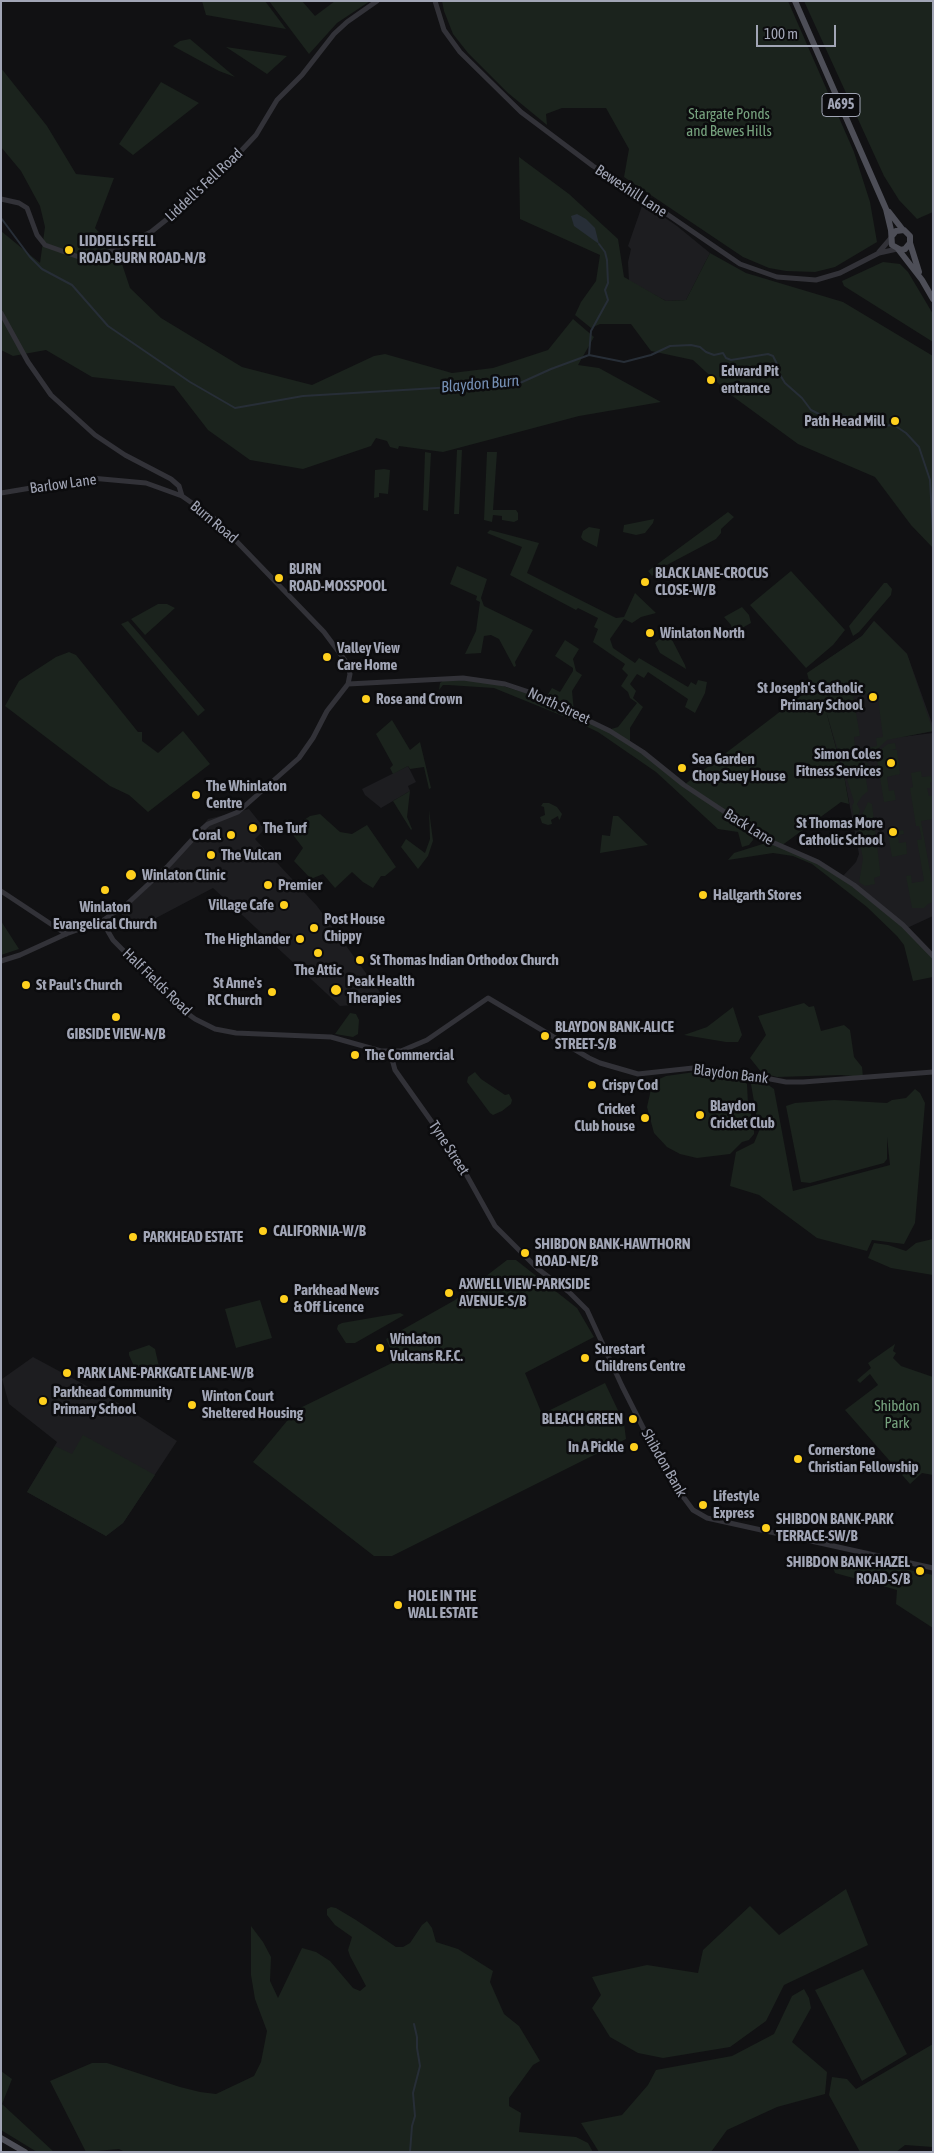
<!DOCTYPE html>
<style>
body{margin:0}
#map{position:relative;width:934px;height:2153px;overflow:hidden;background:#111113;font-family:"Asap Condensed",sans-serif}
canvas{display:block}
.frame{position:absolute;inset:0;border:2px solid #a1a5b5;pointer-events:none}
.scale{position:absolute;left:756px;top:25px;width:80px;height:22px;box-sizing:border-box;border:2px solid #a1a5b5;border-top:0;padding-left:6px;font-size:15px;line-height:18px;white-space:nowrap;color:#a1a5b5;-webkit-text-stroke:4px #0c0c0e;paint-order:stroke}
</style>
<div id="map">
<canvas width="934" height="2153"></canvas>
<div class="frame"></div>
<div class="scale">100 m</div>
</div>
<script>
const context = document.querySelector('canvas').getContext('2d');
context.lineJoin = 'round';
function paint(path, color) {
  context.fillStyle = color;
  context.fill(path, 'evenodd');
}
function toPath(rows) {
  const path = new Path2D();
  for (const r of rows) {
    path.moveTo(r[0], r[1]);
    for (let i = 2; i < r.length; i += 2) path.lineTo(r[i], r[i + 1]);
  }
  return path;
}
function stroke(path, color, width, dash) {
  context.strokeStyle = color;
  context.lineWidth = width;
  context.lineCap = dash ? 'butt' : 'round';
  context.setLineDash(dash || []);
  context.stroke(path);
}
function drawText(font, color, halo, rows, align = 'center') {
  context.font = font + ' "Asap Condensed",sans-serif';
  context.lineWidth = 5;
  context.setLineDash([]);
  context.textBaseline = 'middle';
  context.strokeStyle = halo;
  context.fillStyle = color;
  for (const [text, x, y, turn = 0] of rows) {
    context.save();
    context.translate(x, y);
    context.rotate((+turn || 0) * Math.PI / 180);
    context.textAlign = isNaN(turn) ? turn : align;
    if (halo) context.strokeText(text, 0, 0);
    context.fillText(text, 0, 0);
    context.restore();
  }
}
paint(toPath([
 [643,203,677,226,710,253,686,300,666,301,629,281,628,262,631,249,628,246],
 [874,621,907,654,933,726,933,731,901,737,933,733,933,916,907,928,842,877,856,862,859,854,845,781,815,668,862,636],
 [408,766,416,782,408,786,410,791,381,808,365,795,362,789],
 [249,809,265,829,255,839,317,906,382,995,368,1004,340,1006,213,888,137,928,120,913,170,867,208,819],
 [33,1357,122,1405,177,1441,123,1523,106,1536,27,1492,57,1442,9,1404,2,1379]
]), '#1d1d20');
paint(toPath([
 [202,1,265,1,286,29,206,15],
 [269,1,302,1,315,16,335,1,370,1,337,23,309,54],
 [442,1,788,1,854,152,870,202,877,242,835,267,815,272,786,271,769,268,743,257,624,177,629,149,606,108,562,108,546,114,547,125,508,93,468,53,453,34,444,11],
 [804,1,933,1,933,212,917,219,899,200,884,176],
 [190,39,235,77,219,71,173,46,180,41],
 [226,47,287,56,267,74],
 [1,68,47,126,76,174,114,178,95,228,118,252,130,288,161,318,242,367,312,385,374,356,385,354,452,373,493,368,548,350,573,319,594,337,578,365,599,368,661,402,579,416,443,452,399,446,398,449,390,447,387,441,376,438,371,446,303,469,250,460,208,430,174,386,92,377,46,350,13,356,1,350,1,231,40,263,45,227,40,206,21,171,1,147],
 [161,82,199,103,133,155,119,144],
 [519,157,569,194,618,239,624,277,666,301,686,300,710,253,746,273,843,302,933,356,933,548,911,525,875,477,798,444,731,395,693,360,651,351,631,324,600,324,591,328,575,315,581,302,596,281,600,255,520,219],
 [883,262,900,264,908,272,933,314,933,342,844,286,842,281],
 [457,450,462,450,459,514,454,514],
 [425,452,431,453,428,511,423,510],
 [487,452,497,452,493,510,516,510,518,513,518,520,514,522,502,520,502,516,493,515,492,522,484,520],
 [384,469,390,470,388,494,379,493,379,497,374,498,375,470],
 [728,512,734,517,721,529,721,533,716,539,663,567,652,576,648,571],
 [654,519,653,523,645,533,636,535,623,532,624,525],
 [589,527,600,529,597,547,583,540,581,537,583,531],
 [490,530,539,543,527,573,616,618,624,617,635,593,656,613,641,617,632,623,624,619,610,639,613,648,635,663,639,658,688,687,691,682,696,685,698,680,707,682,705,693,695,713,685,707,688,699,648,672,644,678,637,674,630,684,636,691,633,698,643,707,630,728,630,743,684,785,811,688,807,673,862,636,874,621,907,654,933,731,887,740,869,757,868,748,877,746,876,738,883,737,878,698,870,699,869,694,853,696,860,736,854,737,855,749,861,748,862,758,866,757,866,759,846,777,826,711,845,781,849,804,841,802,781,846,798,853,854,885,903,925,933,956,933,977,913,981,904,945,897,936,867,907,812,864,793,856,773,853,728,860,734,853,769,842,753,831,753,840,749,845,742,847,738,832,718,829,656,772,598,732,575,721,494,688,448,685,443,685,439,690,440,683,445,679,480,679,545,699,552,688,560,692,573,671,573,668,555,656,565,640,579,649,573,659,576,671,582,675,572,691,574,712,608,730,618,727,637,703,630,698,628,692,621,686,628,675,622,669,625,664,593,642,598,629,594,627,598,618,578,608,576,610,510,575,522,547,487,533],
 [457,566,487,579,481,598,484,606,533,630,515,662,516,666,514,667,499,639,491,635,484,636,481,653,465,654,476,631,480,602,476,600,477,596,450,584],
 [791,571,845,630,833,645,806,668,750,605],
 [884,583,887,583,892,589,891,595,859,632,853,636,849,626],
 [158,604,167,604,175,608,145,635,131,619],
 [742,607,749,615,751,623,733,633,731,625,724,617],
 [128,621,205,710,198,716,121,624],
 [668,632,685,665,686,669,660,653,655,643],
 [69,652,76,655,138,732,142,732,142,741,158,753,183,731,210,764,148,812,129,795,110,786,5,706,19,681,56,657],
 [392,720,410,750,420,742,431,788,429,789,424,767,410,769,408,766,393,774,390,768,393,765,376,734],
 [895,743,896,749,890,750,897,750,900,774,887,777,889,791,894,790,896,800,884,802,876,753,888,744],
 [867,762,868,767,864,768,868,791,862,796,857,804,860,810,855,825,852,806,854,802,847,779],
 [921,771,922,777,931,776,932,782,930,782,931,788,927,788,929,796,932,796,933,819,921,821,933,888,933,902,928,904,924,908,912,908,906,876,911,875,912,883,924,881,917,840,922,839,919,826,916,826,910,788,913,787,911,773],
 [410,791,407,817,412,829,411,830,393,801],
 [868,802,872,804,880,870,880,876,874,878,875,884,865,886,859,882,863,859,858,834,862,815],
 [543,803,549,803,557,807,562,814,560,819,559,820,558,816,551,820,552,824,548,825,542,823,540,817,545,815,544,807,541,806],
 [429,810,433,841,428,856,418,869,401,847,406,839,425,853,430,839],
 [320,814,340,832,352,834,367,825,396,867,385,876,381,876,373,888,363,882,352,872,335,888,323,874,311,879,294,861,303,848,284,823,287,819,298,824,310,816],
 [613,816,618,816,648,845,600,853,602,835,610,836],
 [903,830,904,834,898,835,899,843,906,842,907,854,892,857,888,833],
 [1,921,19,949,1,955],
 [804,1003,809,1007,814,1006,821,1031,844,1025,850,1030,854,1057,862,1067,863,1077,841,1075,777,1077,762,1073,750,1058,766,1035,758,1016],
 [733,1007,742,1035,738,1042,726,1042,684,1035,707,1027],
 [350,1013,356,1014,359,1020,358,1034,353,1037,335,1034],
 [475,1072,481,1079,505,1095,509,1094,512,1100,511,1104,502,1111,493,1115,490,1113,467,1082,468,1077],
 [695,1072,719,1072,741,1079,747,1084,748,1104,754,1124,754,1134,749,1140,742,1142,730,1154,697,1158,680,1154,667,1147,654,1133,647,1107,652,1085,657,1080,666,1076],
 [751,1084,767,1084,774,1089,793,1191,890,1165,887,1137,887,1159,884,1163,810,1183,801,1182,786,1106,795,1103,834,1100,887,1103,892,1100,906,1098,915,1089,920,1093,925,1103,915,1223,904,1244,872,1240,867,1251,817,1238,759,1195,730,1186,736,1152,754,1143,759,1131],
 [933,1239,933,1275,891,1268,868,1258,874,1243,888,1245,906,1251,916,1243],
 [507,1260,516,1260,577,1308,594,1337,525,1373,542,1414,605,1383,624,1423,626,1439,392,1556,374,1556,253,1462,296,1410,396,1361,386,1339,455,1300],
 [260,1300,272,1338,236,1348,225,1309],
 [400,1313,404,1315,355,1343,346,1343,337,1329,338,1325,342,1323],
 [895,1344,893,1351,896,1353,893,1358,901,1366,933,1377,933,1475,922,1473,910,1484,845,1410,878,1385,870,1374,860,1383,857,1380,871,1368,868,1363],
 [149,1345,155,1349,160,1371,139,1378,129,1355,129,1352],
 [83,1435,155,1475,123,1523,106,1536,27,1492,55,1446,72,1454],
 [842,1556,933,1575,933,1628,896,1604,897,1590,835,1573,831,1562],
 [846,1889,868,1945,784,1985,766,2021,730,2047,663,2058,638,2053,610,2037,592,2008,601,1995,592,1977,647,1965,698,1973,703,1950,750,1906,779,1935],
 [331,1907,336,1908,356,1920,396,1947,403,1947,410,1943,422,1925,427,1921,432,1928,436,1942,458,1949,493,1971,490,1982,504,2014,519,2026,540,2061,533,2065,509,2098,509,2106,521,2113,519,2132,576,2137,588,2143,593,2152,125,2152,119,2149,86,2152,50,2081,92,2063,107,2063,180,2087,200,2092,216,2094,254,2076,261,2062,267,2031,255,1999,251,1975,251,1926,263,1942,271,1957,270,1981,278,1998,302,1948,316,1952,330,1961,353,1988,360,1991,366,1986,350,1956,348,1950,352,1937,335,1925,327,1915,327,1909],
 [863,1969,907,2054,862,2081,815,1990],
 [804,1989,809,1998,811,2008,792,2042,827,2072,825,2094,777,2107,727,2130,711,2152,599,2152,581,2123,622,2115,648,2085,656,2070,732,2056,774,2034,792,1996],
 [933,2044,933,2147,905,2145,896,2152,860,2152,829,2095,832,2077,847,2079,856,2089],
 [1,2071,12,2079,2,2104,54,2152,37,2152,1,2130]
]), '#1b231d');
paint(toPath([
 [577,214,586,219,595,228,599,244,574,226,571,216]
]), '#272e37');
stroke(toPath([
 [1,218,30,257,42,269,72,285,108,326,190,382,235,408,303,396,520,383,551,369,589,355,624,362,651,355,670,346,691,345,700,347,706,352,714,355,723,353,726,358,731,360,768,354,773,356,777,364,777,370,785,383,802,398,811,410,823,416,834,417,845,416,859,424,880,426,894,425,906,433,919,447,930,480,933,533],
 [589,355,591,331,608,300,605,290,608,283,607,260,605,252,599,244],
 [410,2152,412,2126,415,2116,413,2093,420,2066,417,2048,417,2037,414,2024]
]), '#272e37', 2);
stroke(toPath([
 [435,1,444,30,460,52,521,112,593,166,642,197,740,264,777,277,816,280,840,273,879,253,897,249],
 [1,199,19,203,27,208,37,235,45,245,79,257,102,255,151,232,196,196,225,168,256,135,277,100,302,75,334,34,347,22,377,1],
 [879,252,891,238],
 [1,313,28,362,51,395,95,435,125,455,171,479,179,486,182,496,215,519,324,632,347,663,350,674,348,684],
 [1,493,91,478,146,483,182,496],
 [1,891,66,934],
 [102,921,113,940,180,1008,195,1019,215,1029,236,1033,331,1037,381,1051,401,1051,427,1040,488,998,589,1058,600,1063,638,1074,693,1068,723,1070,786,1082,803,1082,933,1072],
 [1,961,20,955,66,934,102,921,127,904,168,866,201,830,208,824,238,812,299,758,313,738,327,711,348,684,463,678,505,684,529,692,610,731,643,752,684,785,755,832,772,842,818,862,854,885,903,925,933,956],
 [393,1052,392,1059,395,1070,456,1156,495,1226,538,1269,569,1292,587,1310,622,1386,667,1475,693,1510,707,1518,933,1568]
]), '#323238', 5);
stroke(toPath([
 [795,1,886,209,891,230,892,245,901,250,905,249,910,243,910,236,904,230,896,231,892,236],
 [889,212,903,230],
 [910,243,919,272],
 [898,249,922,280,933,299],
 [1,2138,25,2152]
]), '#4d4e57', 6);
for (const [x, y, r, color] of [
 [69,250,5,"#ffd01d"],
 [711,380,5,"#ffd01d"],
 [895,421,5,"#ffd01d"],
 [279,578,5,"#ffd01d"],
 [645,582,5,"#ffd01d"],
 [650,633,5,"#ffd01d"],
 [327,657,5,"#ffd01d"],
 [873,697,5,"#ffd01d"],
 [366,699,5,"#ffd01d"],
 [891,763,5,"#ffd01d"],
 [682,768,5,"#ffd01d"],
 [196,795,5,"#ffd01d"],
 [253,828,5,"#ffd01d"],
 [893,832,5,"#ffd01d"],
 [231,835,5,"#ffd01d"],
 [211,855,5,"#ffd01d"],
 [131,875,6,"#ffd01d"],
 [268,885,5,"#ffd01d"],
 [105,890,5,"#ffd01d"],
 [703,895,5,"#ffd01d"],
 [284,905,5,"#ffd01d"],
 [314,928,5,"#ffd01d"],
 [300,939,5,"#ffd01d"],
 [318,953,5,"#ffd01d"],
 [360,960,5,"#ffd01d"],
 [26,985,5,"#ffd01d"],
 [336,990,6,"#ffd01d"],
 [272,992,5,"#ffd01d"],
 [116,1017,5,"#ffd01d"],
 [545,1036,5,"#ffd01d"],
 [355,1055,5,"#ffd01d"],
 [592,1085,5,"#ffd01d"],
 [700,1115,5,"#ffd01d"],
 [645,1118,5,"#ffd01d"],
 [263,1231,5,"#ffd01d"],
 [133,1237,5,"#ffd01d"],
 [525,1253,5,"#ffd01d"],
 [449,1293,5,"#ffd01d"],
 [284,1299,5,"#ffd01d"],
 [380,1348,5,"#ffd01d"],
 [585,1358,5,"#ffd01d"],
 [67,1373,5,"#ffd01d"],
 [43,1401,5,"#ffd01d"],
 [192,1405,5,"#ffd01d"],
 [633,1419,5,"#ffd01d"],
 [634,1447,5,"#ffd01d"],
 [798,1459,5,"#ffd01d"],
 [703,1505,5,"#ffd01d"],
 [766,1528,5,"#ffd01d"],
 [920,1571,5,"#ffd01d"],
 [398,1605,5,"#ffd01d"]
]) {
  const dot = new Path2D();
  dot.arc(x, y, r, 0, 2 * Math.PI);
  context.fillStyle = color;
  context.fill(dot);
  stroke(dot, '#0c0c0e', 2);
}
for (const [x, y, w] of [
 [841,105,38]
]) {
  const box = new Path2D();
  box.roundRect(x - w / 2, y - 11.5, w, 23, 4);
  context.fillStyle = '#0c0c0e';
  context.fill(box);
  stroke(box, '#a1a5b5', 1);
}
drawText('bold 14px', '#a1a5b5', null, [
 ["A695",841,105]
]);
drawText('15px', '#76a27e', '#0c0c0e', [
 ["Stargate Ponds",729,114],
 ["and Bewes Hills",729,131],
 ["Shibdon",897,1406],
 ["Park",897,1423]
]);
drawText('15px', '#a1a5b5', '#0c0c0e', [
 ["Liddell's Fell Road",204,185,-43],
 ["Beweshill Lane",631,191,33],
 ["Barlow Lane",63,484,-8],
 ["Burn Road",214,522,40],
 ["North Street",559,706,25],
 ["Back Lane",749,827,32],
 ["Half Fields Road",157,982,44],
 ["Blaydon Bank",731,1074,7],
 ["Tyne Street",449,1148,57],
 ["Shibdon Bank",664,1463,60]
]);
drawText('bold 15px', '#a1a5b5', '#0c0c0e', [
 ["LIDDELLS FELL",79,241],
 ["ROAD-BURN ROAD-N/B",79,258],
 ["Edward Pit",721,371],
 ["entrance",721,388],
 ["Path Head Mill",885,421,"right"],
 ["BURN",289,569],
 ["ROAD-MOSSPOOL",289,586],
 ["BLACK LANE-CROCUS",655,573],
 ["CLOSE-W/B",655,590],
 ["Winlaton North",660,633],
 ["Valley View",337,648],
 ["Care Home",337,665],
 ["St Joseph's Catholic",863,688,"right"],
 ["Primary School",863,705,"right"],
 ["Rose and Crown",376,699],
 ["Simon Coles",881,754,"right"],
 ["Fitness Services",881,771,"right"],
 ["Sea Garden",692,759],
 ["Chop Suey House",692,776],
 ["The Whinlaton",206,786],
 ["Centre",206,803],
 ["St Thomas More",883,823,"right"],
 ["Catholic School",883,840,"right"],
 ["The Turf",263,828],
 ["Coral",221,835,"right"],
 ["The Vulcan",221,855],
 ["Winlaton Clinic",142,875],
 ["Premier",278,885],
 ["Hallgarth Stores",713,895],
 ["Village Cafe",274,905,"right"],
 ["Winlaton",105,907,"center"],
 ["Evangelical Church",105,924,"center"],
 ["Post House",324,919],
 ["Chippy",324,936],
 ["The Highlander",290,939,"right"],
 ["St Thomas Indian Orthodox Church",370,960],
 ["The Attic",318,970,"center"],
 ["Peak Health",347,981],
 ["Therapies",347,998],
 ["St Anne's",262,983,"right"],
 ["RC Church",262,1000,"right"],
 ["St Paul's Church",36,985],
 ["BLAYDON BANK-ALICE",555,1027],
 ["STREET-S/B",555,1044],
 ["GIBSIDE VIEW-N/B",116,1034,"center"],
 ["The Commercial",365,1055],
 ["Crispy Cod",602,1085],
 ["Blaydon",710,1106],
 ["Cricket Club",710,1123],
 ["Cricket",635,1109,"right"],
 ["Club house",635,1126,"right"],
 ["CALIFORNIA-W/B",273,1231],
 ["PARKHEAD ESTATE",143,1237],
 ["SHIBDON BANK-HAWTHORN",535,1244],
 ["ROAD-NE/B",535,1261],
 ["AXWELL VIEW-PARKSIDE",459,1284],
 ["AVENUE-S/B",459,1301],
 ["Parkhead News",294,1290],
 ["& Off Licence",294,1307],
 ["Winlaton",390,1339],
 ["Vulcans R.F.C.",390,1356],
 ["Surestart",595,1349],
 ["Childrens Centre",595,1366],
 ["PARK LANE-PARKGATE LANE-W/B",77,1373],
 ["Parkhead Community",53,1392],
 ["Primary School",53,1409],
 ["Winton Court",202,1396],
 ["Sheltered Housing",202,1413],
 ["BLEACH GREEN",623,1419,"right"],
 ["In A Pickle",624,1447,"right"],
 ["Cornerstone",808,1450],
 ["Christian Fellowship",808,1467],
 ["Lifestyle",713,1496],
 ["Express",713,1513],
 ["SHIBDON BANK-PARK",776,1519],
 ["TERRACE-SW/B",776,1536],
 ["SHIBDON BANK-HAZEL",910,1562,"right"],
 ["ROAD-S/B",910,1579,"right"],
 ["HOLE IN THE",408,1596],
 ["WALL ESTATE",408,1613]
], 'left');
drawText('italic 16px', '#748eb3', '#0c0c0e', [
 ["Blaydon Burn",480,384,-5]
]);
</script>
